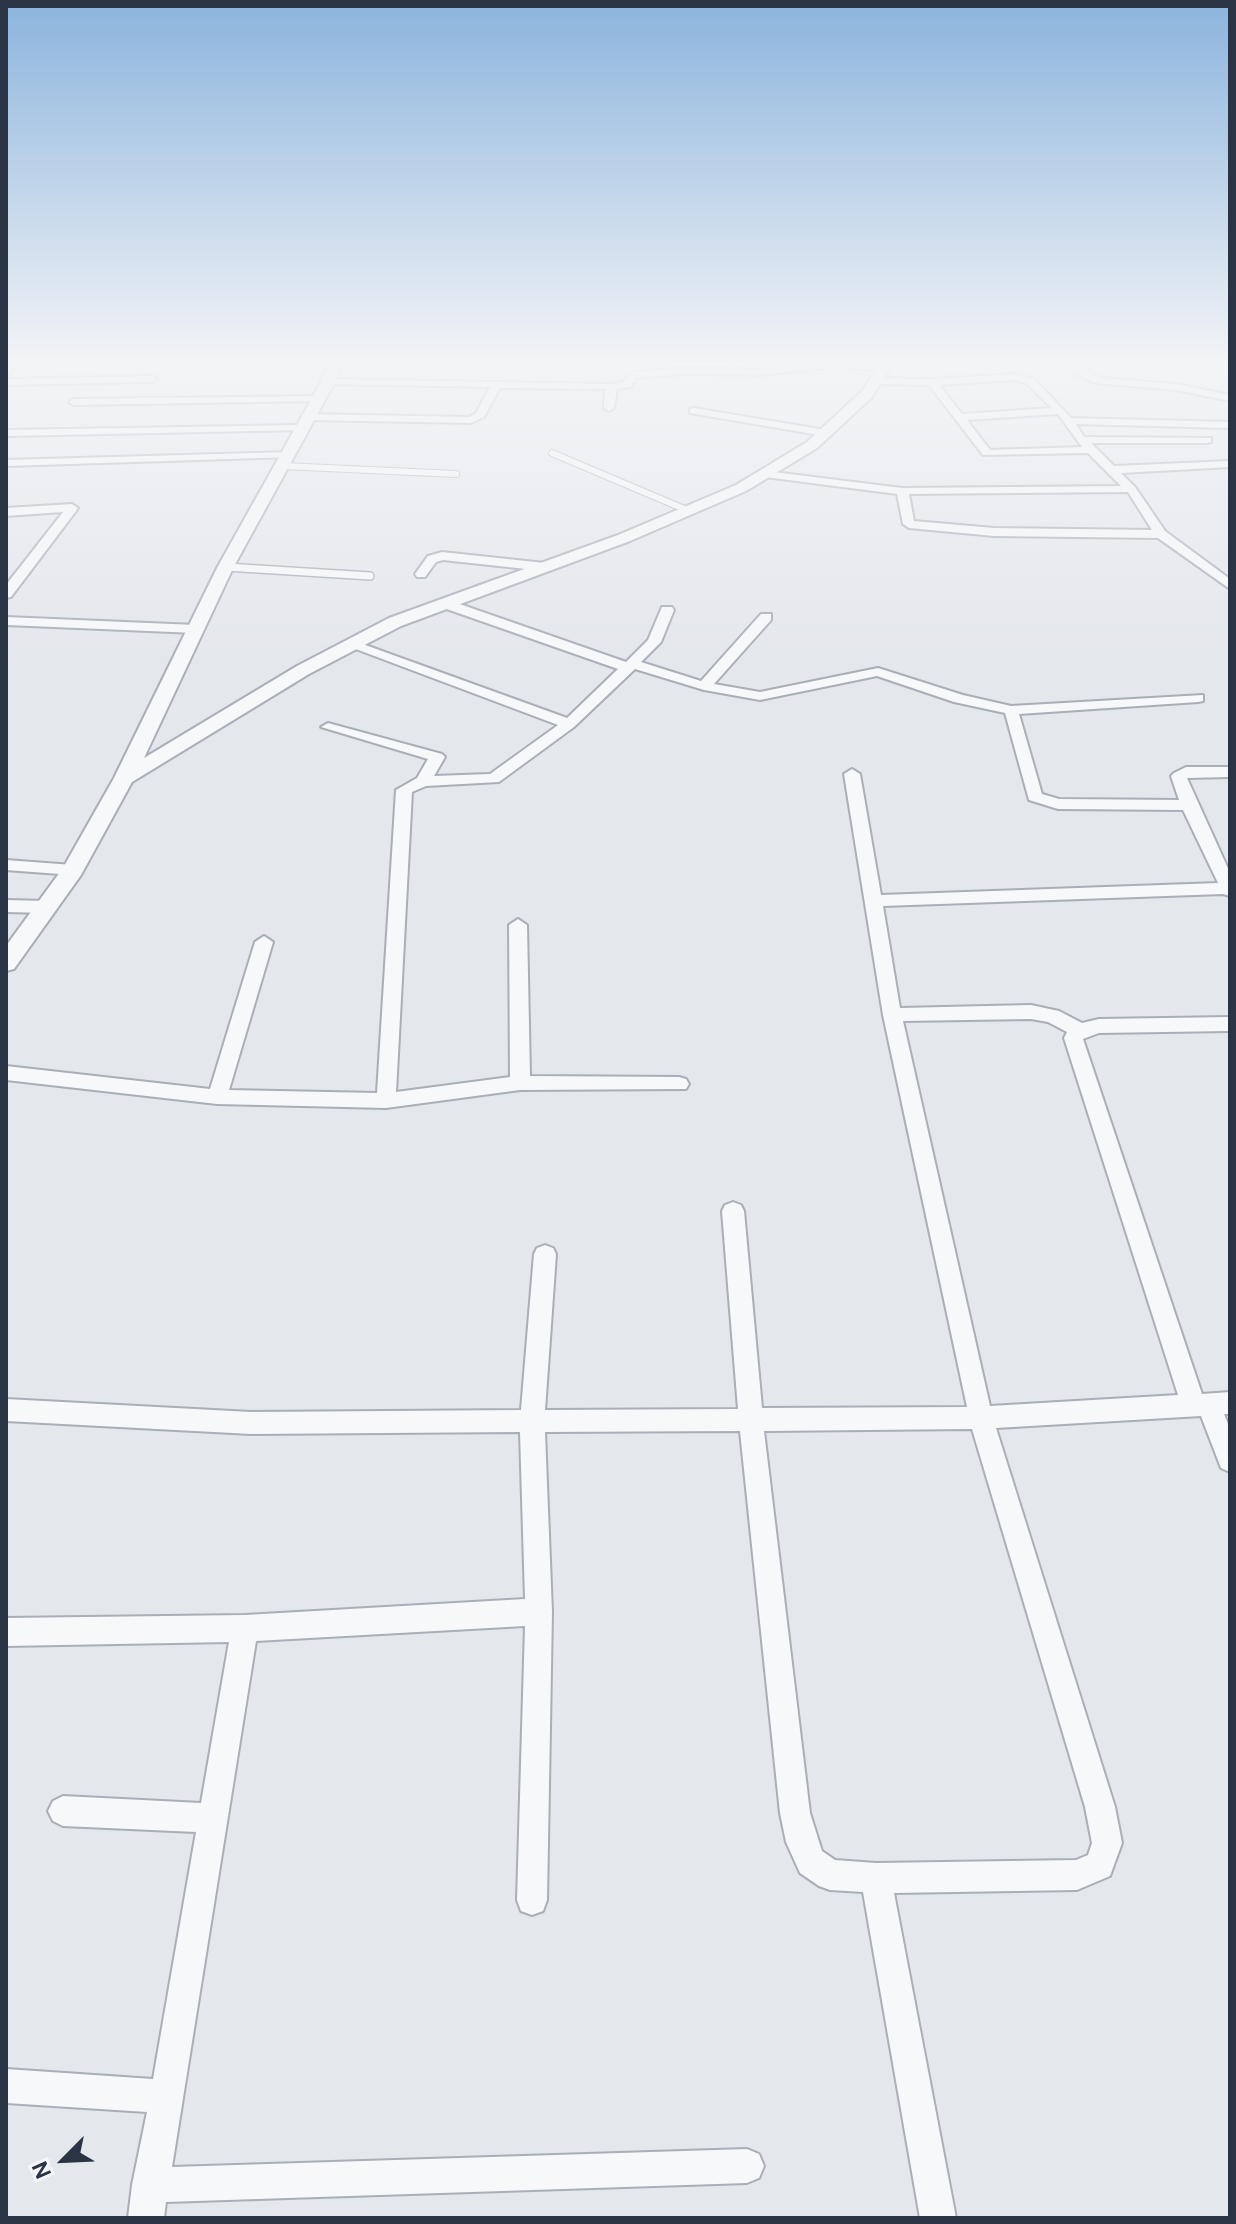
<!DOCTYPE html>
<style>
body{margin:0}
#map{position:relative;width:1236px;height:2224px;overflow:hidden;background:#e4e7ec;font-family:"DM Sans",sans-serif}
canvas{display:block}
.frame{position:absolute;inset:0;border:8px solid #2b3445;pointer-events:none}
.north{position:absolute;left:24px;top:2120px;width:80px;height:80px;-webkit-text-stroke:6px #f4f6f9;paint-order:stroke;rotate:246deg;font-size:22px;font-weight:700;line-height:32px;text-align:center;color:#2b3445}
.north::after{content:'';display:block;margin:auto;width:28px;height:36px;background:#2b3445;clip-path:polygon(50% 0,100% 100%,50% 72%,0 100%)}
</style>
<div id="map">
<canvas width="1236" height="2224"></canvas>
<div class="frame"></div>
<div class="north">N</div>
</div>
<script>
const context = document.querySelector('canvas').getContext('2d');
context.lineJoin = 'round';
function toPath(rows) {
  const path = new Path2D();
  for (const r of rows) {
    path.moveTo(r[0], r[1]);
    for (let i = 2; i < r.length; i += 2) path.lineTo(r[i], r[i + 1]);
  }
  return path;
}
function stroke(path, color, width, dash) {
  context.strokeStyle = color;
  context.lineWidth = width;
  context.lineCap = dash ? 'butt' : 'round';
  context.setLineDash(dash || []);
  context.stroke(path);
}
function paint(path, color) {
  context.fillStyle = color;
  context.fill(path, 'evenodd');
}
const serviceFar1 = toPath([
 [552,453,689,511],
 [283,466,456,474],
 [226,567,257,569]
]);
const service = toPath([
 [226,567,370,576]
]);
const minor = toPath([
 [12,358,22,358,6,379,152,376,157,379,152,382,6,385,6,368,12,358],
 [1059,358,1070,358,1100,378,1176,384,1230,395,1230,401,1176,390,1094,383,1076,374,1059,358],
 [836,361,889,368,884,371,836,367,762,375,680,374,636,378,631,387,617,389,614,408,609,411,604,408,605,389,500,388,484,417,471,423,306,420,301,417,306,414,469,417,476,413,490,387,324,384,323,382,328,379,610,384,623,382,632,372,680,368,762,369,836,361],
 [1015,374,1034,379,1071,418,1230,422,1230,428,1076,424,1084,437,1211,438,1211,442,1207,443,1091,443,1114,466,1230,461,1230,467,1121,473,1135,487,1165,531,1230,579,1230,589,1158,538,994,536,909,528,903,524,897,494,765,477,759,474,765,471,902,488,1121,486,1088,453,983,455,929,385,875,384,870,381,875,378,932,379,1015,374],
 [1015,380,1026,383,1052,408,962,414,939,385,1015,380],
 [1058,414,1082,447,990,450,967,420,1058,414],
 [1128,492,1152,530,994,528,914,521,909,494,1128,492],
 [321,396,321,400,317,401,74,405,69,402,74,399,321,396],
 [694,408,825,430,830,433,825,436,690,413,690,409,694,408],
 [300,425,305,428,304,430,6,436,6,430,300,425],
 [289,452,293,453,293,457,6,466,6,460,289,452],
 [72,504,78,508,76,511,11,597,6,598,6,585,63,512,6,516,6,508,72,504],
 [442,552,545,563,551,567,545,571,443,560,436,562,425,577,417,577,415,574,428,556,442,552],
 [441,601,451,601,626,662,648,640,662,607,672,607,674,610,661,642,641,662,701,681,761,614,771,614,771,620,714,684,760,692,878,668,963,695,1011,706,1203,695,1203,701,1198,702,1019,714,1042,794,1059,799,1179,800,1171,776,1174,773,1186,767,1230,767,1230,777,1187,778,1230,873,1230,896,1223,894,883,906,900,1008,1031,1005,1059,1011,1082,1023,1099,1019,1230,1017,1230,1031,1099,1033,1083,1039,1202,1394,1230,1392,1230,1414,1224,1414,1230,1429,1230,1472,1221,1468,1201,1416,996,1428,1115,1807,1122,1843,1110,1876,1077,1890,894,1893,956,2218,920,2218,863,1892,830,1890,819,1886,800,1873,786,1842,780,1813,740,1431,545,1432,552,1612,547,1900,543,1911,532,1915,521,1911,517,1900,525,1626,256,1641,172,2167,747,2149,759,2154,764,2166,759,2178,747,2183,166,2202,164,2218,128,2218,132,2185,147,2112,6,2103,6,2069,153,2079,196,1832,63,1826,53,1821,48,1811,53,1801,63,1796,201,1803,229,1642,6,1646,6,1618,245,1615,525,1599,520,1432,251,1434,6,1421,6,1399,251,1412,521,1410,534,1254,537,1248,545,1245,553,1248,556,1254,545,1410,738,1409,722,1211,725,1205,733,1202,741,1205,744,1211,762,1408,967,1407,883,1015,844,774,852,769,860,774,881,895,1218,883,1183,810,1058,809,1029,800,1005,713,954,702,877,676,760,700,704,690,635,669,574,727,499,782,426,786,412,792,396,1092,510,1077,509,925,518,919,527,925,530,1076,679,1077,686,1079,689,1084,686,1089,520,1090,386,1108,217,1104,6,1080,6,1066,210,1089,255,942,264,936,273,942,229,1090,377,1093,396,790,417,778,428,759,321,727,328,723,442,754,445,757,434,776,490,774,558,725,345,645,357,642,567,718,618,669,441,607,441,601],
 [1031,1019,1048,1022,1067,1032,1064,1038,1178,1395,990,1406,903,1021,1031,1019],
 [972,1429,1085,1807,1092,1843,1088,1855,1076,1860,876,1863,835,1860,822,1851,810,1813,764,1431,972,1429],
 [6,617,196,625,203,629,196,633,6,625,6,617],
 [6,860,73,865,81,870,73,875,6,870,6,860],
 [6,900,46,901,55,907,46,913,6,912,6,900]
]);
const tertiary = toPath([
 [331,358,343,358,335,382,233,568,144,758,297,666,389,618,618,535,736,485,807,442,862,391,884,358,896,358,872,397,817,448,746,491,630,541,401,626,309,674,132,782,81,875,14,969,6,971,6,946,63,868,114,778,217,568,321,382,331,358]
]);
stroke(serviceFar1, '#a9aeb7', 8);
stroke(service, '#a9aeb7', 10);
stroke(minor, '#a9aeb7', 4);
stroke(tertiary, '#a9aeb7', 4);
stroke(serviceFar1, '#f7f8fa', 6);
stroke(service, '#f7f8fa', 7);
paint(minor, '#f7f8fa');
paint(tertiary, '#f7f8fa');
const sky = context.createLinearGradient(0, 0, 0, 669);
sky.addColorStop(0, '#8bb4dd');
sky.addColorStop(0.54, '#f3f4f6');
sky.addColorStop(1, '#f3f4f600');
context.fillStyle = sky;
context.fillRect(0, 0, 1236, 669);
</script>
